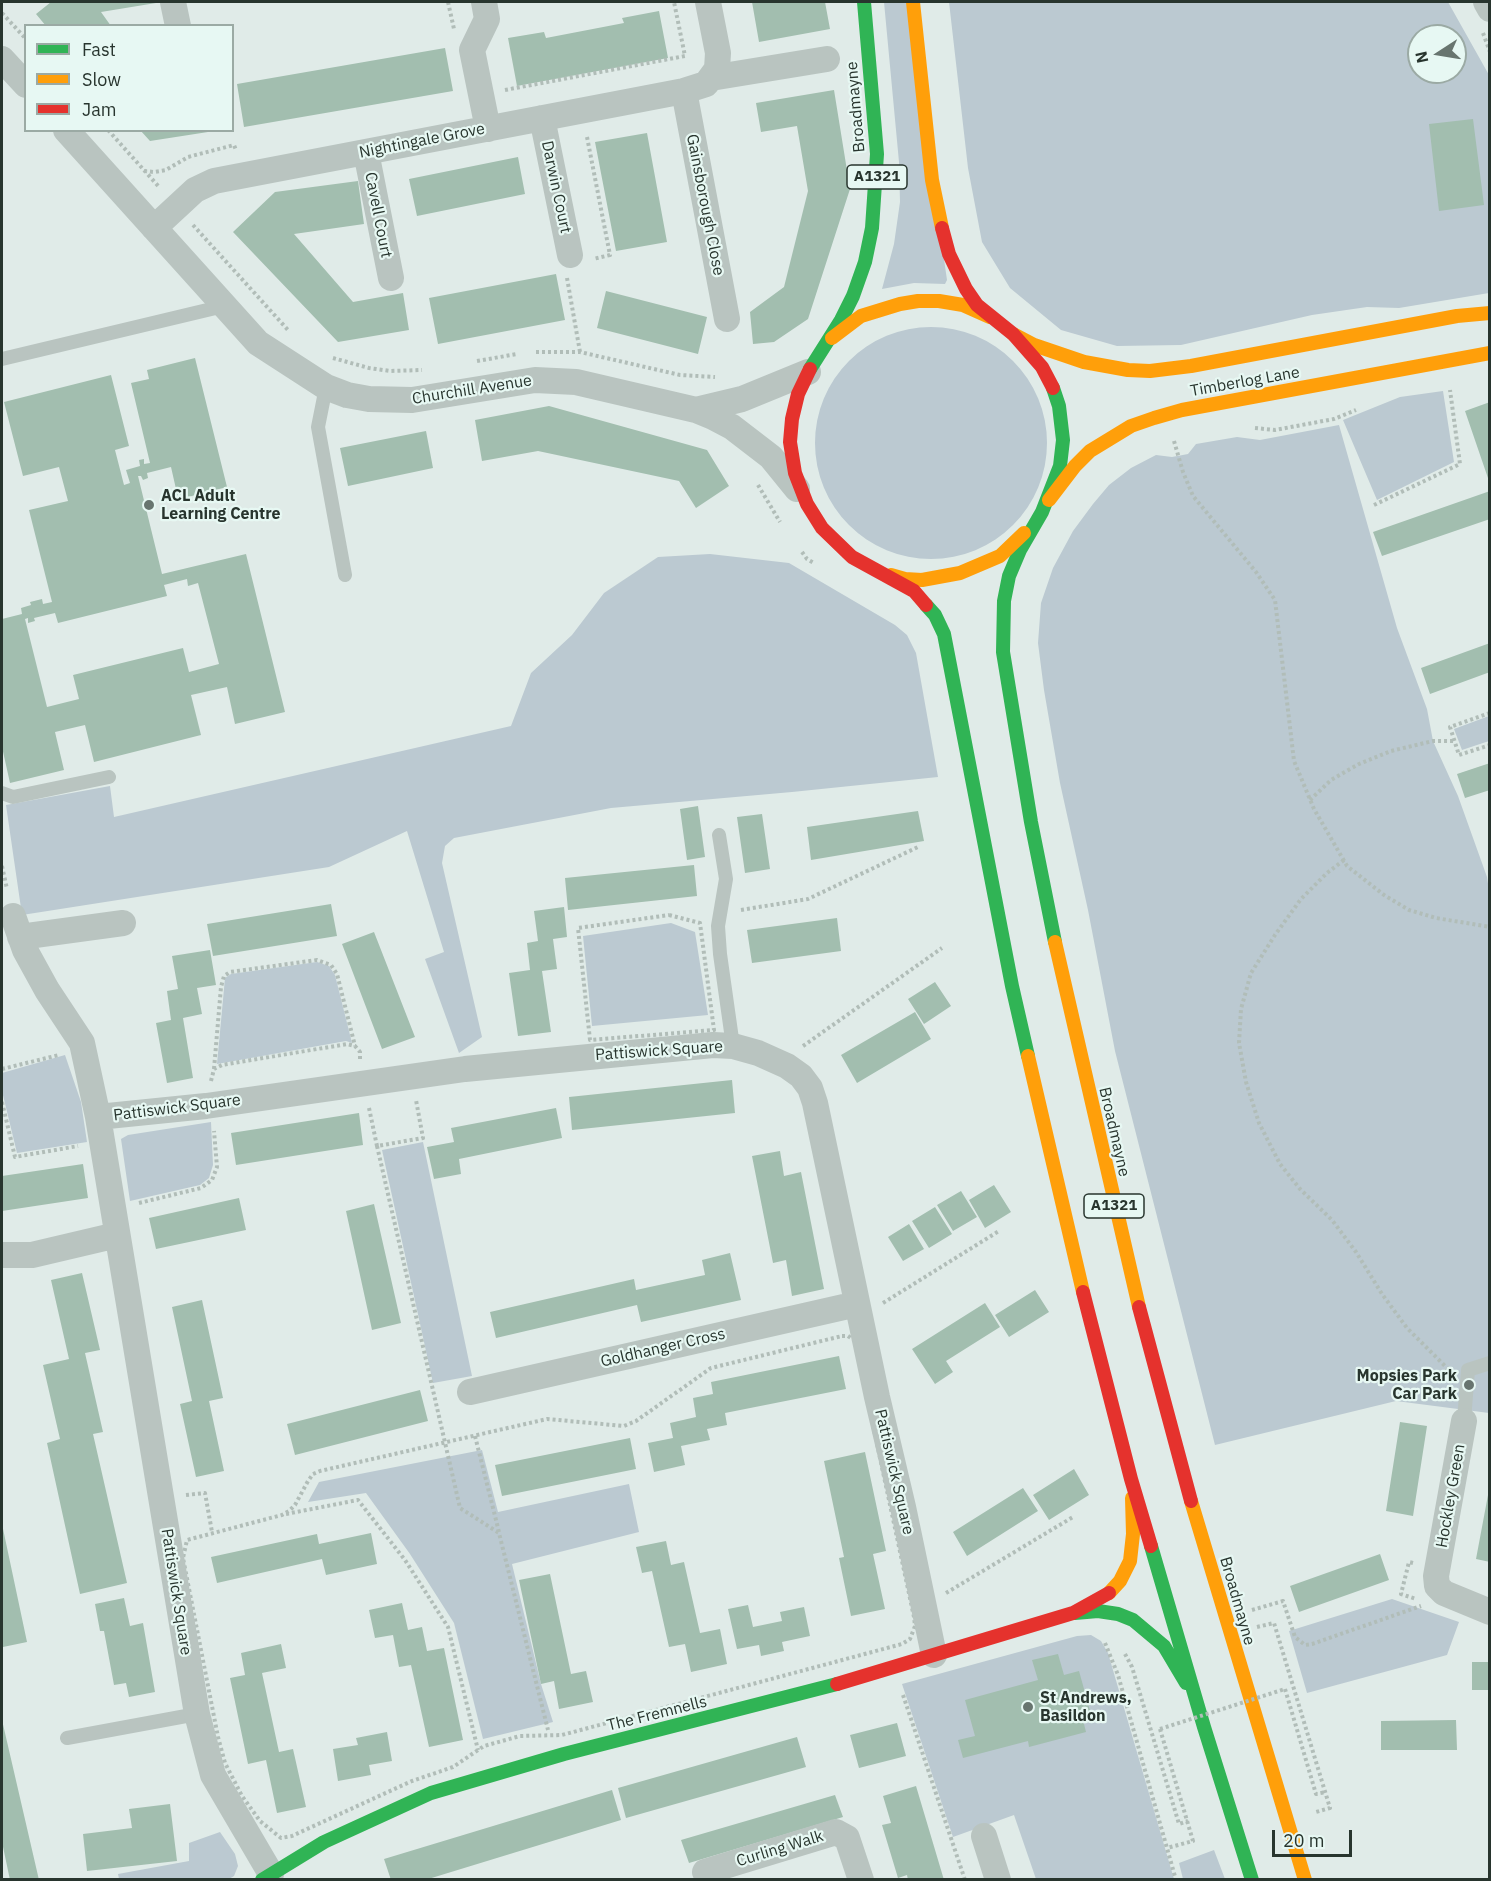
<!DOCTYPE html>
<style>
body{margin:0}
#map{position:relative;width:1491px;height:1881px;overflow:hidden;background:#e0ebe8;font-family:"IBM Plex Sans",sans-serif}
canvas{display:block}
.frame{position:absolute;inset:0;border:3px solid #28352e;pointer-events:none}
.legend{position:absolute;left:24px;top:24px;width:210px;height:108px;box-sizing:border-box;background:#e7f8f3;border:2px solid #9baaa4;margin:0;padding:8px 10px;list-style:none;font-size:18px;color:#28352e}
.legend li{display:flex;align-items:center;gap:12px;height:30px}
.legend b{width:30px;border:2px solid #9baaa4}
.north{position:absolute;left:1407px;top:24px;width:60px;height:60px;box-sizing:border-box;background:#e7f8f3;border:2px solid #9baaa4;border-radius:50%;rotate:258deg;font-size:16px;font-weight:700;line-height:24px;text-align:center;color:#28352e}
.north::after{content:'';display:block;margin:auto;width:21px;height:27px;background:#68756f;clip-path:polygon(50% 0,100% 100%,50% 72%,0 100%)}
.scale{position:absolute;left:1272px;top:1830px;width:80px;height:27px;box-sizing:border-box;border:3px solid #28352e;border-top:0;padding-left:8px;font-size:18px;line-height:21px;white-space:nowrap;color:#28352e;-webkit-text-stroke:4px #e7f8f3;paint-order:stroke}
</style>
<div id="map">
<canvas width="1491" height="1881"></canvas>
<div class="frame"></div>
<ul class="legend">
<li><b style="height:8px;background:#30b455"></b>Fast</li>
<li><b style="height:8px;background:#ff9f0a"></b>Slow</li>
<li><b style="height:8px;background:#e5322d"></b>Jam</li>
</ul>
<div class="north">N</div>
<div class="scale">20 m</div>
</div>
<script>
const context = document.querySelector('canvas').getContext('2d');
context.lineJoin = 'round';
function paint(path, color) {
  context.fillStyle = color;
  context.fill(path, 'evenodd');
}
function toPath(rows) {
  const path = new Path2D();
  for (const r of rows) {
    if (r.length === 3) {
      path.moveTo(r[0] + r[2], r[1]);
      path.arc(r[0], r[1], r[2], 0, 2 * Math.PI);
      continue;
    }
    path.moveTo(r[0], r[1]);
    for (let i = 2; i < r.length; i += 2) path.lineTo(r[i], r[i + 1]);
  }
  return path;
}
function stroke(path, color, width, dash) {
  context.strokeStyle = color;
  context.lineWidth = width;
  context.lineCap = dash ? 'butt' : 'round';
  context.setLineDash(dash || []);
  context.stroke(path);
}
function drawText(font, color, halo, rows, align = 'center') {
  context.font = font + ' "IBM Plex Sans",sans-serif';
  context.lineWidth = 4.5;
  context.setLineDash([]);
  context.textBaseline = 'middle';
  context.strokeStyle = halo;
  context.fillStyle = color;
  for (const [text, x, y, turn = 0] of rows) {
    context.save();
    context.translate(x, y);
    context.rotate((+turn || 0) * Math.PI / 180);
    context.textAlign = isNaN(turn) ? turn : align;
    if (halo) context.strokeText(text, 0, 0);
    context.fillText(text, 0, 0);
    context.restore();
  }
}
paint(toPath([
 [884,2,907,2,947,280,945,284,914,283,882,289,894,244,900,202,899,162],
 [949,2,1448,2,1489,75,1489,293,1399,308,1367,307,1312,315,1181,345,1117,346,1061,330,1010,288,982,242,968,168],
 [1419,36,1455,36,1455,72,1419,72],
 [931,443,116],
 [1443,391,1454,462,1377,500,1343,420,1400,397],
 [1339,425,1397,628,1427,709,1433,741,1458,796,1487,877,1489,890,1489,1413,1396,1401,1215,1445,1115,1051,1088,910,1060,783,1044,690,1038,643,1041,603,1053,568,1073,531,1093,504,1109,485,1131,468,1156,455,1172,457,1188,454,1196,444,1237,437,1260,440],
 [710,554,789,563,895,625,907,635,916,653,938,777,792,792,611,808,454,838,445,846,442,863,482,1037,459,1053,425,959,444,952,407,831,329,867,22,915,6,805,110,786,114,817,511,726,531,673,572,635,604,593,658,557],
 [1489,716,1489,741,1462,750,1454,729],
 [671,923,695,932,708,1015,592,1026,583,936],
 [317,962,329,966,335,975,352,1043,346,1041,217,1064,225,978,231,974],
 [65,1055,81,1102,87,1142,17,1153,2,1091,2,1073],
 [211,1122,213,1165,209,1178,200,1185,130,1201,121,1139,128,1135],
 [423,1142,472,1376,433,1383,382,1150],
 [482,1450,498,1512,629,1484,639,1532,512,1564,541,1684,553,1722,483,1739,454,1623,410,1554,366,1493,308,1502,319,1482],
 [1392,1599,1459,1622,1447,1655,1307,1693,1289,1631],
 [1091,1635,1101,1641,1108,1653,1174,1879,1036,1879,1014,1815,953,1837,902,1684,1077,1636],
 [220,1832,235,1854,238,1866,234,1876,229,1879,119,1879,118,1874,189,1861,189,1843],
 [1214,1850,1225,1879,1183,1879,1179,1863]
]), '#bbc9d1');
paint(toPath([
 [51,2,156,2,156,3,101,12,111,26,46,26,36,14],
 [752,2,825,2,830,29,759,42],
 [659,11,668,58,517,86,508,38,544,32,546,38,624,23,622,18],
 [445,48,453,91,244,127,237,84],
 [834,90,850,189,808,319,774,342,753,344,750,312,784,287,808,191,797,126,761,132,756,103],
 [1473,119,1484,205,1439,211,1429,124],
 [140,130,208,130,208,132,150,141],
 [647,133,667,242,616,251,595,142],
 [518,157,525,194,417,216,409,179],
 [358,181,364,224,294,234,353,302,403,293,409,330,338,342,233,232,275,192],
 [556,274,565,320,438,344,429,298],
 [606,291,707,317,698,354,597,328],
 [195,358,227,487,180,499,179,495,172,496,171,490,176,489,171,467,147,473,148,478,143,480,141,476,138,476,162,574,246,554,285,712,235,724,227,687,191,695,201,735,94,762,85,725,55,732,64,770,10,783,2,747,2,619,22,614,21,608,31,605,30,602,42,599,43,604,52,602,29,510,68,501,59,467,23,476,4,402,111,375,129,446,115,450,124,485,130,483,126,470,140,466,139,460,144,459,144,464,150,463,131,383,149,379,147,370],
 [187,579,188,586,198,583,219,664,189,672,183,648,73,675,79,699,47,707,25,619,28,618,28,623,35,621,34,618,55,613,58,623,167,596,164,585],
 [1490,402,1490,481,1489,481,1465,411],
 [549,406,707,450,729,486,696,508,679,481,538,451,482,461,475,420],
 [426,431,433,468,348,486,340,448],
 [1490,491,1490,519,1382,556,1373,532],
 [1490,643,1490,672,1430,694,1421,668],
 [1490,763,1490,790,1465,798,1457,774],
 [698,806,705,857,687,860,680,809],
 [918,811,924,841,811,860,807,827],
 [762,814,770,869,745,873,737,817],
 [694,865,697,896,568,910,565,878],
 [331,904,337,936,213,956,207,924],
 [564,907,567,937,553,939,557,969,542,971,551,1032,518,1036,509,973,530,970,527,943,538,941,534,911],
 [837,918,841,951,752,963,747,930],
 [374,932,415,1037,382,1049,342,944],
 [210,950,216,985,197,988,202,1014,183,1018,193,1078,167,1083,156,1023,171,1020,167,991,178,989,172,956],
 [935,982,951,1006,924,1024,908,999],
 [915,1012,931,1039,857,1083,841,1055],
 [732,1080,735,1113,572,1130,569,1097],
 [556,1108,562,1138,459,1159,461,1174,434,1179,427,1147,454,1142,451,1128],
 [359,1113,363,1145,236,1165,231,1133],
 [780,1151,784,1176,801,1172,824,1289,792,1296,786,1260,773,1263,752,1156],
 [83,1164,88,1198,2,1211,2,1176],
 [994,1185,1011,1212,985,1228,969,1200],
 [961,1191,977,1217,953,1231,937,1205],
 [239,1198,246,1230,156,1249,149,1218],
 [374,1204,401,1323,372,1330,346,1211],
 [935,1207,952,1234,929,1248,912,1221],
 [909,1224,924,1249,903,1261,888,1237],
 [730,1253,741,1300,641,1322,637,1305,496,1338,490,1312,634,1279,636,1290,705,1275,702,1260],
 [82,1273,100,1350,85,1353,103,1432,93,1434,127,1583,80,1594,47,1443,60,1439,43,1365,69,1359,51,1280],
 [1035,1290,1049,1312,1009,1337,995,1315],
 [202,1300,223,1398,209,1401,224,1471,196,1477,180,1404,192,1401,172,1307],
 [985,1303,1000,1327,946,1361,953,1372,935,1384,912,1349],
 [839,1356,846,1389,725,1413,727,1425,707,1429,710,1440,681,1446,685,1465,654,1472,648,1443,673,1438,670,1423,696,1417,693,1398,713,1394,711,1382],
 [420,1390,428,1421,295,1455,287,1424],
 [1400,1422,1427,1426,1413,1516,1386,1511],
 [630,1438,636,1469,502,1496,495,1465],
 [865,1452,886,1551,873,1554,885,1609,851,1616,839,1558,844,1557,824,1461],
 [1074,1469,1089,1495,1049,1520,1033,1495],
 [1023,1488,1038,1511,967,1556,953,1532],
 [1488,1495,1490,1495,1490,1562,1476,1559],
 [2,1524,27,1642,3,1647,2,1639],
 [371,1533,377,1564,326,1575,322,1559,217,1583,211,1557,317,1534,319,1544],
 [666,1541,671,1565,684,1562,700,1633,720,1629,727,1664,691,1672,685,1644,669,1647,652,1571,642,1573,636,1547],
 [1380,1554,1389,1580,1299,1612,1290,1586],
 [550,1574,571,1674,586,1671,593,1702,559,1709,554,1681,541,1684,519,1580],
 [124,1598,130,1626,143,1623,155,1692,129,1697,126,1683,114,1685,104,1631,100,1631,95,1604],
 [402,1603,408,1630,422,1627,427,1651,444,1648,463,1740,429,1747,411,1665,399,1667,393,1635,375,1638,369,1610],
 [748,1605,753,1627,782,1621,780,1612,804,1607,810,1636,782,1642,784,1651,761,1656,759,1645,737,1649,728,1609],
 [281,1644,286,1668,262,1673,279,1752,293,1749,306,1807,277,1813,266,1760,248,1764,230,1678,245,1675,241,1653],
 [1058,1654,1064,1675,1079,1671,1091,1714,1082,1716,1086,1732,1029,1747,1028,1741,963,1758,958,1740,975,1736,965,1700,1038,1680,1032,1660],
 [1472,1662,1490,1662,1490,1690,1472,1690],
 [2,1720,39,1880,10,1880,2,1842],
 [1456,1720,1457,1750,1381,1750,1381,1721],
 [897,1723,906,1756,859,1768,850,1735],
 [387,1732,392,1761,369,1765,371,1775,338,1781,333,1749,358,1745,356,1738],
 [797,1737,806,1767,626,1818,618,1788],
 [916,1786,944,1880,908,1880,907,1875,898,1878,882,1825,891,1823,883,1796],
 [612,1790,621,1820,425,1880,391,1880,384,1859],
 [835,1795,843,1817,689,1863,681,1840],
 [170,1804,177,1861,87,1871,83,1834,132,1828,129,1809]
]), '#a2beaf');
stroke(toPath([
 [448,2,454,29],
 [2,13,26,39],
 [1483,33,1490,52],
 [505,90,685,56,674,2],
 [108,130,160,188],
 [587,137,610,255,593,259],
 [144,171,154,172,166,170,188,157,234,145,236,150],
 [193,225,288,330],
 [567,278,580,352],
 [536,352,580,352,680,375,715,377],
 [333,358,369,368,390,371,422,370],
 [477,361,517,354],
 [1255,428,1275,430,1334,419,1356,410],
 [1174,441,1183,472,1193,496,1256,572,1275,600,1294,761,1314,809,1347,866,1384,895,1409,910,1436,918,1490,927],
 [758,485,780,522],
 [1374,505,1460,464,1450,390],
 [802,552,807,559,814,563],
 [1490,713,1450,727,1459,755,1490,745],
 [1310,800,1331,780,1359,764,1391,751,1433,741,1454,741],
 [1344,860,1327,873,1301,899,1275,935,1251,973,1241,1009,1239,1043,1246,1082,1259,1123,1280,1164,1300,1189,1332,1220,1356,1252,1382,1294,1407,1328,1448,1369],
 [2,866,7,889],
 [741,910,808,899,918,847],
 [669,915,700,923,714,1030,590,1040,578,928,669,915],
 [803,1046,942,948],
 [2,1069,59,1055],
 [214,1069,221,987,224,976,230,972,317,960,331,965,337,974,355,1046],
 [211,1081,214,1069,222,1065,347,1044,355,1046,360,1052,360,1060],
 [2,1102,15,1157,78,1146],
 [369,1108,377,1146,423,1138,416,1100],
 [377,1146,460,1508,499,1533,548,1730],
 [139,1203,201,1188,212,1180,217,1167,214,1131],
 [883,1303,999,1231],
 [842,1336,848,1336,855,1341,914,1617,915,1626,910,1639,902,1644,562,1735,520,1736,484,1746,453,1767,412,1781,292,1836,281,1838,260,1821,242,1796,225,1763,218,1737,183,1558,187,1540,282,1515,289,1511,295,1505,308,1481,313,1474,320,1471,547,1419,624,1426,636,1421,711,1368,842,1336],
 [475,1436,499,1532],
 [186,1495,205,1493,212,1532],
 [286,1514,358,1500,405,1560,448,1627,478,1750],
 [1413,1563,1409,1562,1401,1594,1416,1599],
 [946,1593,1073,1517],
 [1252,1610,1283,1601,1295,1637,1305,1645,1312,1644,1421,1606],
 [1257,1627,1274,1623,1330,1808,1316,1812],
 [1105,1643,1118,1675,1176,1880],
 [1125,1654,1132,1667,1179,1824,1188,1821],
 [1285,1689,1316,1794,1326,1792],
 [903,1695,965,1880],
 [1160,1729,1193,1841,1167,1848]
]), '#b1bdb8', 4, [3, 3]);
stroke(toPath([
 [2,359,224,306],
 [326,387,318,427,345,575],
 [2,793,13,797,109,777],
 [719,835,726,879,718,926,720,954,733,1046],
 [1464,1421,1468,1370,1490,1363],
 [67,1738,197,1714]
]), '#b9c4c0', 14);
stroke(toPath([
 [173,2,178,26],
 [484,2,487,19,472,50,488,129],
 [1486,2,1490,9],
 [2,59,26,85],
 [711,78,827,59],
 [684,91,727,319],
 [542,118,570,255],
 [66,130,258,343,326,387,347,395,369,399,412,400,535,380,576,382,696,410,713,417,732,427,771,457,797,489],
 [366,152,391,278],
 [154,228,195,190,214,181,684,91,706,84,717,69,718,53,708,2],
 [696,410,742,399,808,372],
 [13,916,25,950,47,990,82,1043,98,1117,197,1714,213,1775,271,1874],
 [20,937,123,923],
 [98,1117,206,1106,465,1069,713,1045,733,1046,758,1053,787,1066,801,1076,810,1088,815,1103,877,1397,903,1507,934,1655],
 [2,1255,32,1255,117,1235],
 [470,1392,857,1304],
 [1464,1421,1436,1576,1437,1586,1444,1593,1490,1612],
 [984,1836,998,1880],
 [705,1872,836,1832,847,1838,861,1880]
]), '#b9c4c0', 26);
stroke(toPath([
 [810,369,841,320,853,296,865,262,872,228,877,154,864,2],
 [1053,388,1059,406,1063,440,1060,466,1042,512,1020,550,1009,576,1004,601,1003,652,1031,822,1055,942],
 [926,605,935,615,944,634,1012,986,1028,1056],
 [1151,1546,1204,1727,1252,1880],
 [1075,1613,1098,1611,1118,1614,1133,1620,1164,1646,1186,1683],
 [262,1880,324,1842,431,1793,564,1754,837,1684]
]), '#30b455', 14);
stroke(toPath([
 [913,2,932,180,942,228],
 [1013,334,1034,345,1084,362,1128,370,1150,371,1191,366,1457,316,1490,313],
 [832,338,861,316,900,304,918,301,939,301,963,305,990,317],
 [1049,500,1075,466,1090,451,1131,426,1154,418,1182,410,1490,353],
 [891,575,905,579,922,580,960,573,1000,556,1024,533],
 [1055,942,1139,1307],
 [1028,1056,1083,1292],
 [1191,1501,1305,1880],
 [1109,1593,1120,1581,1130,1561,1133,1534,1132,1498]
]), '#ff9f0a', 14);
stroke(toPath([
 [942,228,949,254,966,289,977,305,1013,334,1042,367,1053,388],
 [810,369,798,394,792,419,790,442,795,473,807,504,822,528,852,557,914,591,926,605],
 [1083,1292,1131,1479,1151,1546],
 [1139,1307,1191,1501],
 [837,1684,1073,1613,1109,1593]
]), '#e5322d', 14);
stroke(toPath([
 [1160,1729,1285,1689]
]), '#b1bdb8', 4, [3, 3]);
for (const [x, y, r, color] of [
 [149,505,6,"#68756f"],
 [1469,1385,6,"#68756f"],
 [1028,1707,6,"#68756f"]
]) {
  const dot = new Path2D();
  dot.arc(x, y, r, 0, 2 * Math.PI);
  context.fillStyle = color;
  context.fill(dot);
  stroke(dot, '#e7f8f3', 2);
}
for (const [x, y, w] of [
 [877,177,60],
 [1114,1206,60]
]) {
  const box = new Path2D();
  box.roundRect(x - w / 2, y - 12, w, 24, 4.5);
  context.fillStyle = '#e7f8f3';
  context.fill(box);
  stroke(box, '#28352e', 1.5);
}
drawText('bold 15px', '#28352e', null, [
 ["A1321",877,177],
 ["A1321",1114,1206]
]);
drawText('16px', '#28352e', '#e7f8f3', [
 ["Broadmayne",856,107,-95],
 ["Nightingale Grove",422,141,-11],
 ["Darwin Court",556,187,78],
 ["Gainsborough Close",705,205,79],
 ["Cavell Court",378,215,79],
 ["Timberlog Lane",1245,382,-10],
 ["Churchill Avenue",472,390,-9],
 ["Pattiswick Square",659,1051,-4],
 ["Pattiswick Square",177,1108,-7],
 ["Broadmayne",1114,1132,77],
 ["Goldhanger Cross",663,1348,-13],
 ["Pattiswick Square",894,1472,77],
 ["Hockley Green",1451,1496,-80],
 ["Pattiswick Square",176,1592,81],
 ["Broadmayne",1237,1601,74],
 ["The Fremnells",657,1714,-14],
 ["Curling Walk",780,1849,-17]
]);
drawText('bold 16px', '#28352e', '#e7f8f3', [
 ["ACL Adult",161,496],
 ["Learning Centre",161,514],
 ["Mopsies Park",1457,1376,"right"],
 ["Car Park",1457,1394,"right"],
 ["St Andrews,",1040,1698],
 ["Basildon",1040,1716]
], 'left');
</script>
